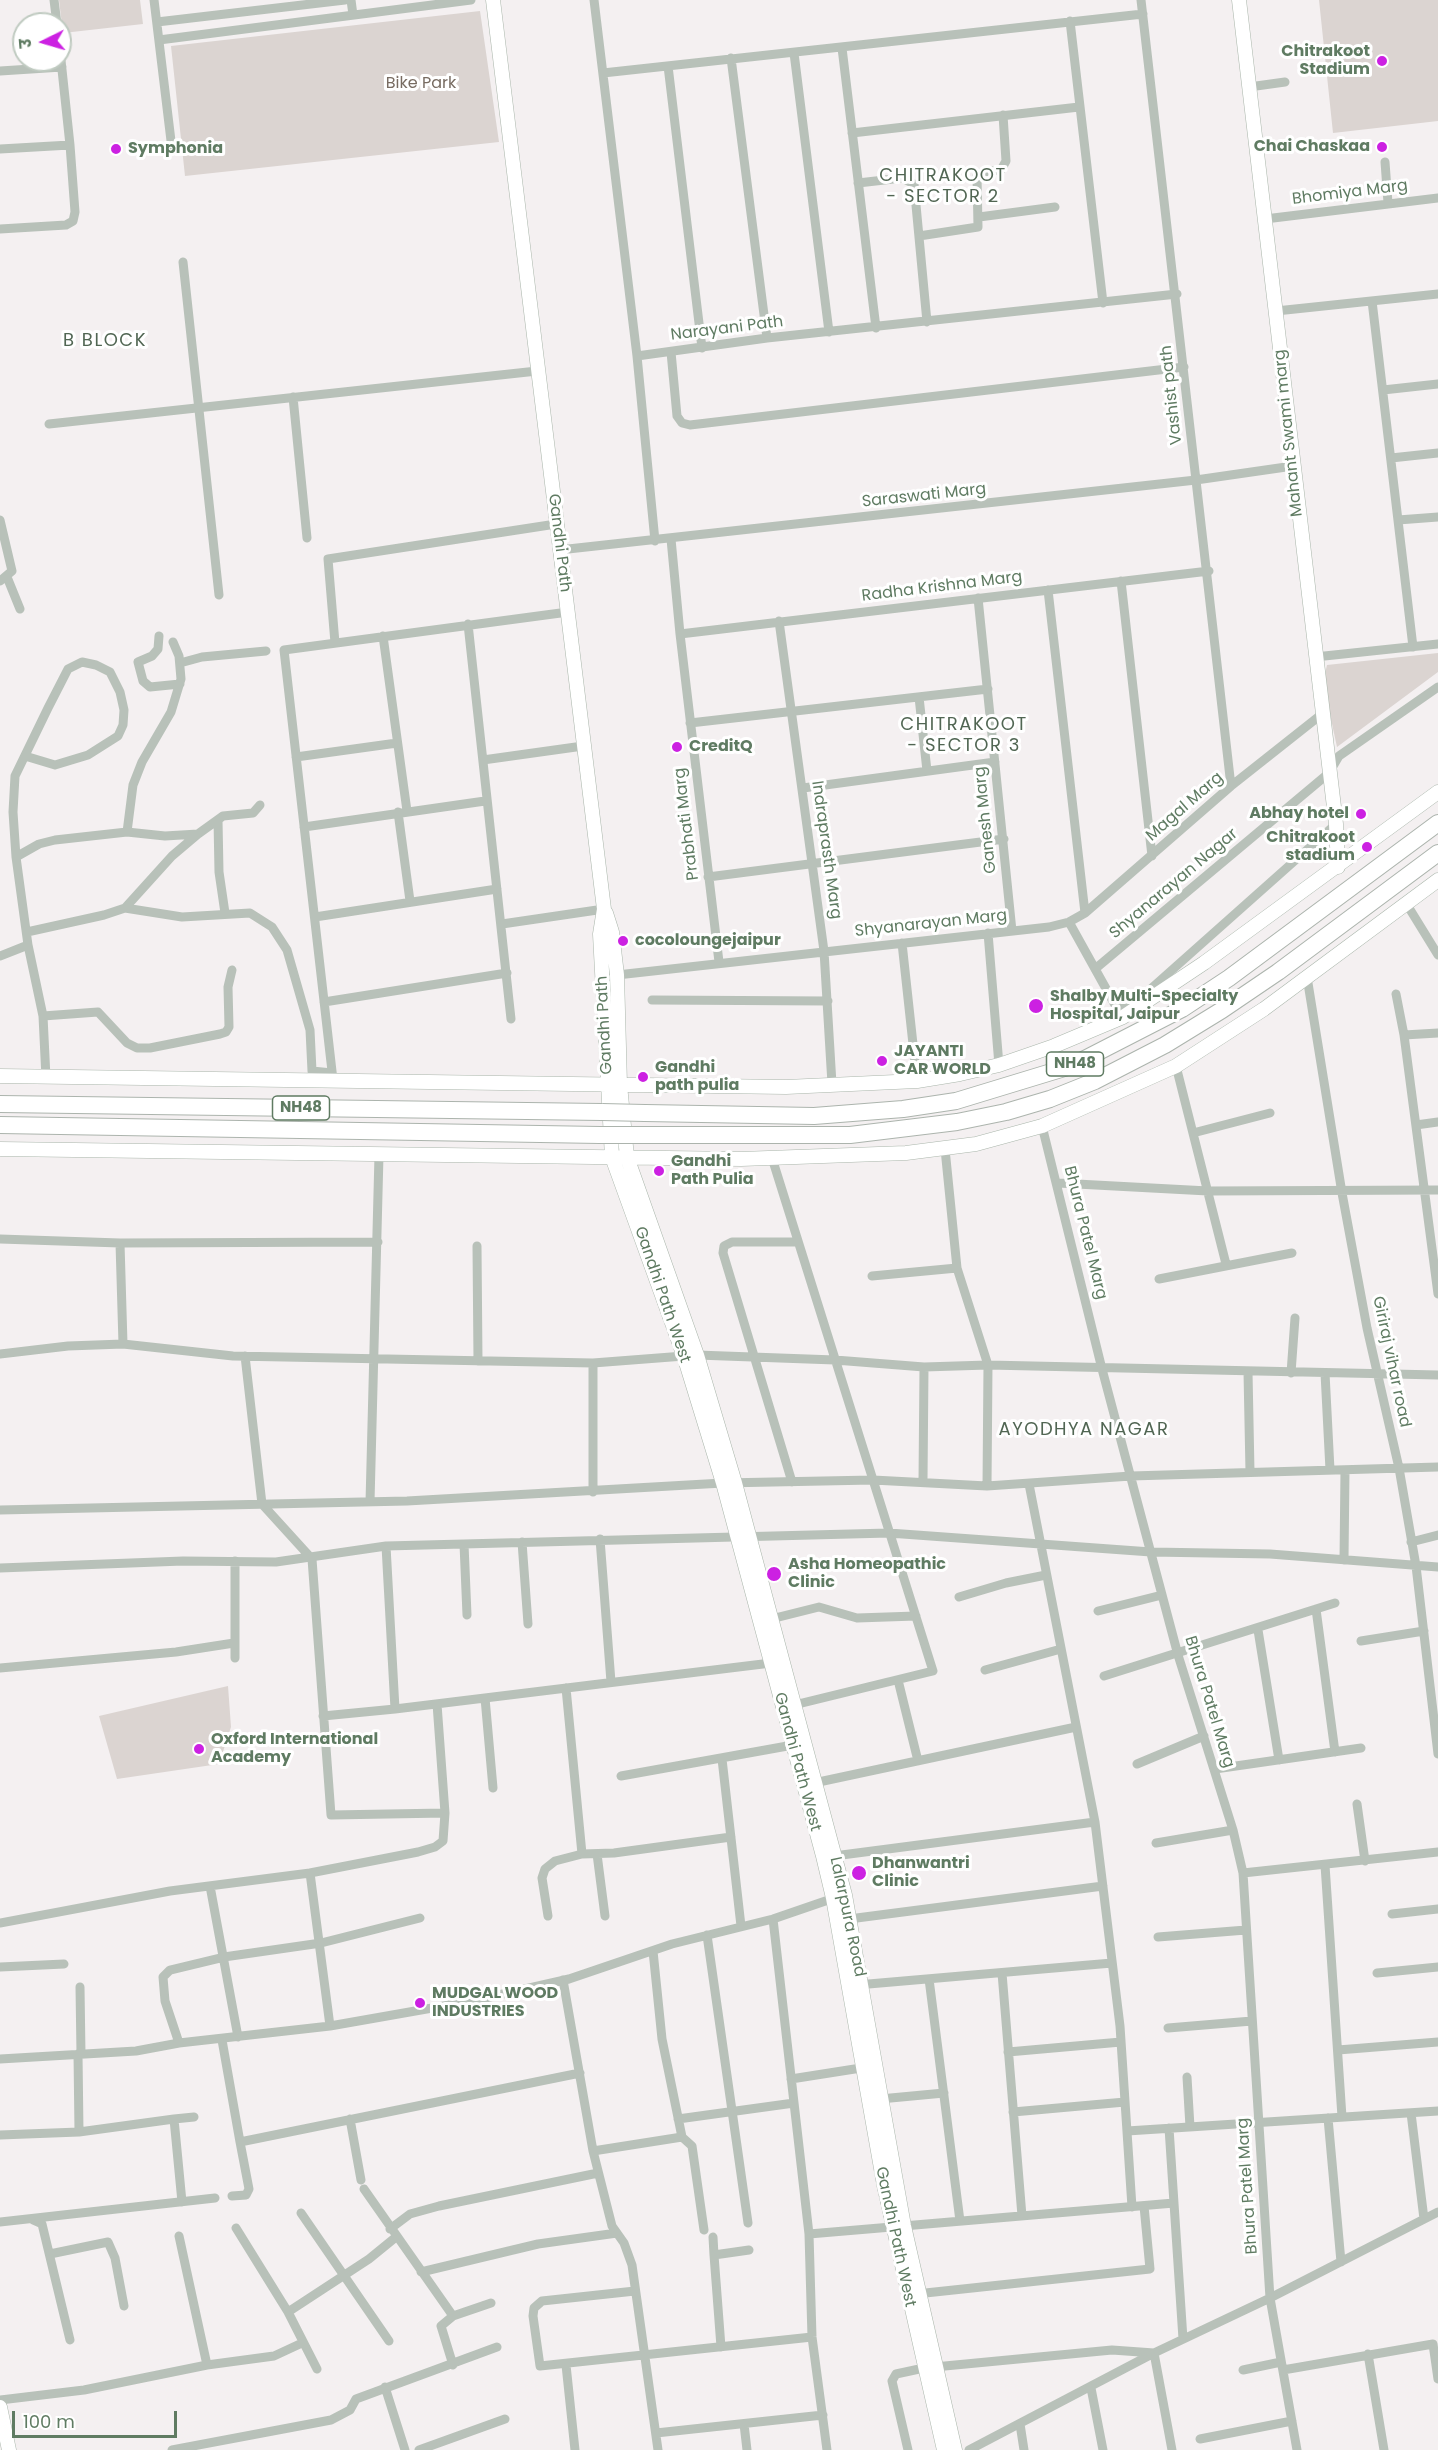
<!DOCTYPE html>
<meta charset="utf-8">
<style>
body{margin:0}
#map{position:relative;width:1438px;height:2450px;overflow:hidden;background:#f4f0f1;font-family:Poppins,"Noto Sans Devanagari",sans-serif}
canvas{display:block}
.north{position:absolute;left:12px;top:12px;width:60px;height:60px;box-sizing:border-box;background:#fff;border:2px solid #bfcac0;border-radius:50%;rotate:265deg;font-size:16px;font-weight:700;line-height:24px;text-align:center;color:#5f7b62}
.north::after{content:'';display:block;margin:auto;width:21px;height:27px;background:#cc21e2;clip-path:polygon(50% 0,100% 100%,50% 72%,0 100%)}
.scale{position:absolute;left:12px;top:2411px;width:165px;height:27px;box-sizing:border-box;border:3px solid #5f7b62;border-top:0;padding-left:8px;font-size:18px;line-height:21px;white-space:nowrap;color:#5f7b62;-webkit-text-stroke:4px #fff;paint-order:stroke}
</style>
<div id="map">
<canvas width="1438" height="2450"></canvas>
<div class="north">उ</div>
<div class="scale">100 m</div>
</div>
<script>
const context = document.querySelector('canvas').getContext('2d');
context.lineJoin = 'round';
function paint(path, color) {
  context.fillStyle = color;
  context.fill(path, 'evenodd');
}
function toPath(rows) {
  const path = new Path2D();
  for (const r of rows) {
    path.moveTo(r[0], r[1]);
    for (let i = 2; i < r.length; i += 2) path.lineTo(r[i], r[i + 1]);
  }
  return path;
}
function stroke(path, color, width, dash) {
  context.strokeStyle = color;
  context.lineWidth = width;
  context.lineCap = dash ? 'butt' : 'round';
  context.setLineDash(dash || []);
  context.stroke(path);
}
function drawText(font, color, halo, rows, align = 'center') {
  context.font = font + ' Poppins,sans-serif';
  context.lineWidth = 6;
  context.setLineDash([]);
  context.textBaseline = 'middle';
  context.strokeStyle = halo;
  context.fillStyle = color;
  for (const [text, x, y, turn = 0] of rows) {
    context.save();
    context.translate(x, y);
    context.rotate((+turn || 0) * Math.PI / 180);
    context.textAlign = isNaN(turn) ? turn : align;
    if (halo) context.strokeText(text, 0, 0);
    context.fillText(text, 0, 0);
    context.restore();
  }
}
paint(toPath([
 [59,0,140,0,143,24,63,33],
 [1319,0,1438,0,1438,121,1333,133],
 [480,11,499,142,185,176,171,46],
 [1438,653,1438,672,1337,747,1323,682,1327,665],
 [228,1686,231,1727,219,1764,117,1779,99,1716]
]), '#dbd4d1');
const secondary = toPath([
 [493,0,604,909,600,934,612,1157,684,1356,723,1483,823,1856,833,1898,884,2185,944,2450],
 [1239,0,1336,824,1338,867],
 [606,913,612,932,617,975,620,1085,627,1157,697,1355,735,1483,845,1895,904,2226,955,2450],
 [0,1076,786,1087,917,1081,960,1074,999,1065,1054,1046,1123,1017,1204,963,1438,792],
 [0,1149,741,1159,906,1153,976,1144,1042,1126,1176,1066,1264,1009,1438,880],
 [0,2407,9,2450]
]);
const highway = toPath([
 [0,1104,602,1112],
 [645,1113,814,1116,903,1109,956,1101,1071,1066,1182,1009,1229,978,1438,823],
 [0,1125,600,1135],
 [648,1135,850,1135,957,1122,1006,1112,1050,1099,1095,1081,1165,1045,1222,1010,1278,972,1438,853]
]);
stroke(secondary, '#aab6ab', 15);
stroke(highway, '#acb4ad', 18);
stroke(toPath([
 [54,0,57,24],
 [154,0,172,149],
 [351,0,353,15],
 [594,0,637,356,655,541],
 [1141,0,1231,786],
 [1070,21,1103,303],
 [157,22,345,0],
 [159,40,471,0],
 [842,48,876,328],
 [794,53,829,332],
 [731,58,767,338],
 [668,66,702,348],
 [0,71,62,67],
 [603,73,1143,14],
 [1249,87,1285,82],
 [852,133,1079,107],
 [0,149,70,145],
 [1385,162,1388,203],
 [858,183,902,178,914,184,927,322],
 [979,217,1055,207],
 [1265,219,1438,198],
 [0,229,66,225,73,221,75,212,70,145,60,51],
 [919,236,978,227,977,176,983,172,1001,170,1006,161,1003,115],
 [183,262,219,595],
 [1372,301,1413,647],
 [1276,311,1438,294],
 [671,352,677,416,682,423,690,425,1184,367],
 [637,356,767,338,1177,294],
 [1383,390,1438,384],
 [293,397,307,538],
 [49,424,537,371],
 [1391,458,1438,453],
 [0,520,12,571,0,581],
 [1398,520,1438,517],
 [671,539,680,634,719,962],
 [559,550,1196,480,1293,466],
 [7,577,20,609],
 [1121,581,1152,856],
 [1048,590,1085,913],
 [978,598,1012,931],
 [779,621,824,951,832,1084],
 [468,624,511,1019],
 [680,634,1209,571],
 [159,636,158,649,152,656,138,662,143,681,150,687,180,684],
 [383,636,407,811],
 [335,643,328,559,556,524],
 [1315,657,1438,644],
 [180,663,202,657,266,651],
 [919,697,927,771],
 [690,723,988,689],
 [296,757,397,743],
 [483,760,583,746],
 [803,788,995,762],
 [398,812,410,901],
 [218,820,219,872,225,913],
 [304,827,485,801],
 [127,832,165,836,198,834],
 [16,857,13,812,15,776,48,708,68,669,82,662,96,665,110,672,120,692,124,710,123,725,118,736,88,755,55,765,25,756],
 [708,877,1004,839],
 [1406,903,1438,955],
 [125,908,172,856,198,834,223,816,253,813,260,805],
 [315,917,497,889],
 [1069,922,1119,1012],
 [502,924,604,909],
 [27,932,104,915,125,908,182,917,250,913,272,927,287,950,310,1030,312,1071,332,1073],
 [988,933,999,1065],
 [902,943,917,1081],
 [0,956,28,945],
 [1095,969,1329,773,1339,756,1438,687],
 [617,975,1049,927,1069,922,1085,913,1231,786,1322,714],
 [1307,977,1342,1193,1367,1328,1399,1468,1416,1566,1438,1754],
 [1396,994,1404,1035],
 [652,1000,828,1001],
 [324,1002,507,973],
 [1116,1008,1145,994,1336,824],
 [43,1016,98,1012,127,1043,137,1048,150,1048,220,1034,226,1032,229,1027,228,987,232,970],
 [1438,1033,1404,1035,1438,1294],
 [1176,1066,1226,1264],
 [46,1078,43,1016,28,945,16,857,39,844,55,840,127,832,133,785,142,762,171,712,181,679,179,656,173,642],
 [333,1080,284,650,568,612],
 [1416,1125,1438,1122],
 [1042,1126,1102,1369,1178,1655,1233,1830,1243,1873,1270,2298,1297,2450],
 [1193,1133,1270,1113],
 [945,1149,957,1268,988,1365,987,1486],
 [772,1158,933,1671,794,1705],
 [1058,1183,1208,1191,1438,1190],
 [0,1239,120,1243],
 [477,1246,478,1361],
 [872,1276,957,1268],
 [1159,1279,1292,1253],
 [123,1344,120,1243,378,1242],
 [0,1354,68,1346,123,1344,233,1356,593,1363,697,1355,835,1360,924,1367,988,1365,1438,1375],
 [245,1356,262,1504,312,1559,331,1815,445,1813],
 [593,1363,593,1492],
 [1248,1372,1250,1472],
 [1291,1373,1295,1318],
 [1325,1373,1330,1470],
 [923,1481,924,1367],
 [792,1482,723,1253,724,1246,732,1242,798,1242],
 [1029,1484,1095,1822,1120,2026,1132,2207],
 [370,1502,379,1155],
 [0,1510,407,1501,723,1483,873,1480,987,1486,1131,1476,1438,1467],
 [600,1539,611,1682],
 [522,1542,528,1624],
 [1411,1542,1438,1535],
 [464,1544,467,1615],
 [386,1546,395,1709],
 [1344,1560,1345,1470],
 [235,1561,235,1658],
 [0,1568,183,1561,276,1562,386,1546,889,1533,1151,1552,1270,1554,1438,1567],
 [959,1597,1006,1583,1046,1575],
 [1316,1609,1335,1752],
 [1098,1611,1162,1595],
 [771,1619,819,1607,857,1618,916,1616],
 [1258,1630,1279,1760],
 [1361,1641,1424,1631],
 [0,1668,176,1652,234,1643],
 [985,1670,1061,1649],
 [1104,1676,1335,1603],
 [898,1680,918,1761],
 [566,1688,582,1854],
 [485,1698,493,1788],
 [323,1716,395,1709,771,1663],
 [722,1759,741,1926],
 [1137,1764,1204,1736],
 [1215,1769,1361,1748],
 [621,1776,793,1745],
 [814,1783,1076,1727],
 [1357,1804,1365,1861],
 [1156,1843,1233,1830],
 [597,1854,605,1916],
 [834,1856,1095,1822],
 [1325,1865,1342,2117],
 [310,1873,418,1852,435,1847,443,1841,445,1813,437,1704],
 [1243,1873,1438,1852],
 [210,1886,238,2037],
 [1392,1914,1438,1909],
 [548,1916,542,1878,545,1869,555,1861,582,1854,614,1853,731,1837],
 [773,1919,809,2234,812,2337,827,2450],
 [849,1919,1103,1886],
 [0,1923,170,1891,310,1873,330,2026],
 [707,1935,748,2223],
 [1158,1937,1246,1930],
 [653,1951,662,2039,682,2137],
 [0,1967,64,1964],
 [1002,1973,1022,2216],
 [1377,1973,1438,1967],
 [929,1979,960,2221],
 [563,1980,593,2151,612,2226,624,2243,632,2265,658,2450],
 [857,1985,1112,1963],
 [80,1987,81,2054],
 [1168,2028,1252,2021],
 [222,2040,240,2142,580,2073],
 [179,2043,165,2001,163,1977,170,1970,224,1957,321,1943,420,1918],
 [1338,2050,1438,2042],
 [1008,2052,1121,2042],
 [78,2054,79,2132],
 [0,2059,136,2051,179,2043,330,2026,472,2001,569,1979,672,1944,773,1919,837,1897],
 [1187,2077,1190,2127],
 [791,2079,861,2068],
 [880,2099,944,2093],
 [1013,2112,1125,2102],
 [1411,2113,1424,2219],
 [1328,2118,1341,2262],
 [174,2119,194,2117],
 [350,2119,361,2180],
 [678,2119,794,2103],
 [1169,2128,1183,2339],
 [1127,2131,1438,2111],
 [0,2135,79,2132,174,2119,182,2202],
 [593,2151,682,2137,692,2146,704,2230],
 [364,2189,453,2316],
 [232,2196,246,2195,249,2189,240,2142],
 [301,2213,389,2341],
 [33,2220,42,2224,70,2340],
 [0,2222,215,2198],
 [236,2228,288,2312,317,2369],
 [390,2229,410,2214,439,2206,598,2173],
 [809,2234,1174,2203],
 [179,2236,207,2365],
 [713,2237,714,2255],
 [50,2254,108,2242,115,2258,124,2306],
 [421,2272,538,2244,617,2233],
 [635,2291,542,2301,534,2308,533,2316,540,2366,812,2337],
 [916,2294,1150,2269,1144,2206],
 [288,2312,369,2259,396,2237],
 [721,2347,714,2255,749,2250],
 [1368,2354,1384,2450],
 [453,2365,441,2326,453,2316,491,2303],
 [566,2365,575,2450],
 [1243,2370,1281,2362],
 [1283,2370,1433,2344,1438,2379],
 [385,2387,405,2450],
 [1091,2388,1103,2450],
 [0,2400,84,2390,207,2365,274,2356,302,2343],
 [744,2424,747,2450],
 [1020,2424,1024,2450],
 [656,2433,823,2415],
 [1200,2439,1292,2421],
 [172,2450,331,2420,350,2410,356,2399,497,2347],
 [419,2450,505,2419],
 [908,2450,892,2381,896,2374,924,2368,1112,2350,1154,2353,1172,2450],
 [969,2450,1154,2353,1270,2298,1438,2212]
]), '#b8c1b9', 9);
stroke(secondary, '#fff', 14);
stroke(highway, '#fff', 16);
const highwayBridge = toPath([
 [602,1112,645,1113],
 [600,1135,648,1135]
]);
stroke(highwayBridge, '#acb4ad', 18, []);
stroke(highwayBridge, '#fff', 16);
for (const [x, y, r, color] of [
 [1382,61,6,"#cc21e2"],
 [1382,147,6,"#cc21e2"],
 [116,149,6,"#cc21e2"],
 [677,747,6,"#cc21e2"],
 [1361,814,6,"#cc21e2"],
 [1367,847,6,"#cc21e2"],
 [623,941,6,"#cc21e2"],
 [1036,1006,8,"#cc21e2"],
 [882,1061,6,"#cc21e2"],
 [643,1077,6,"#cc21e2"],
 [659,1171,6,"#cc21e2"],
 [774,1574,8,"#cc21e2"],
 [199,1749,6,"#cc21e2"],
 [859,1873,8,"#cc21e2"],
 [420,2003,6,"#cc21e2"]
]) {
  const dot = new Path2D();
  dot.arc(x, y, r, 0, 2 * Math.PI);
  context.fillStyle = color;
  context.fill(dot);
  stroke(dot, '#fff', 2);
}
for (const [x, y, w] of [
 [1075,1064,57],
 [301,1108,57]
]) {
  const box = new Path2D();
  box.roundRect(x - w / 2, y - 12, w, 24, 4.5);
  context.fillStyle = '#fff';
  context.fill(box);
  stroke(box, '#5f7b62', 1.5);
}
drawText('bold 15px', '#5f7b62', null, [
 ["NH48",1075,1064],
 ["NH48",301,1108]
]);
drawText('bold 16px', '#5f7b62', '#fff', [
 ["Chitrakoot",1370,52,"right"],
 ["Stadium",1370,70,"right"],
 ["Chai Chaskaa",1370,147,"right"],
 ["Symphonia",128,149],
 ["CreditQ",689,747],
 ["Abhay hotel",1349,814,"right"],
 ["Chitrakoot",1355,838,"right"],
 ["stadium",1355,856,"right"],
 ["cocoloungejaipur",635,941],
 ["Shalby Multi-Specialty",1050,997],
 ["Hospital, Jaipur",1050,1015],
 ["JAYANTI",894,1052],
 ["CAR WORLD",894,1070],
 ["Gandhi",655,1068],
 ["path pulia",655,1086],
 ["Gandhi",671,1162],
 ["Path Pulia",671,1180],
 ["Asha Homeopathic",788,1565],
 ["Clinic",788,1583],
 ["Oxford International",211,1740],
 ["Academy",211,1758],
 ["Dhanwantri",872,1864],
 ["Clinic",872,1882],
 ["MUDGAL WOOD",432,1994],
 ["INDUSTRIES",432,2012]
], 'left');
drawText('16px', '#786c62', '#fff', [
 ["Bike Park",421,84]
]);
drawText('16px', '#5f7b62', '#fff', [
 ["Bhomiya Marg",1350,193,-7],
 ["Narayani Path",727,329,-7],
 ["Vashist path",1172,395,-96],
 ["Mahant Swami marg",1289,433,-96],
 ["Saraswati Marg",924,496,-6],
 ["Gandhi Path",559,543,83],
 ["Radha Krishna Marg",942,587,-7],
 ["Magal Marg",1185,807,-41],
 ["Ganesh Marg",986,820,-96],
 ["Prabhati Marg",687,824,-97],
 ["Indraprasth Marg",826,850,82],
 ["Shyanarayan Nagar",1174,884,-40],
 ["Shyanarayan Marg",931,924,-6],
 ["Gandhi Path",605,1025,-93],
 ["Bhura Patel Marg",1085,1233,76],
 ["Gandhi Path West",662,1295,71],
 ["Giriraj vihar road",1391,1362,78],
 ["Bhura Patel Marg",1209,1702,73],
 ["Gandhi Path West",797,1762,75],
 ["Lalarpura Road",847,1917,78],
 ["Bhura Patel Marg",1248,2186,-94],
 ["Gandhi Path West",895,2237,78]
]);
context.letterSpacing = '1.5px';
drawText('18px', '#516653', '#fff', [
 ["CHITRAKOOT",943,176],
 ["- SECTOR 2",943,197],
 ["B BLOCK",105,341],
 ["CHITRAKOOT",964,725],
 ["- SECTOR 3",964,746],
 ["AYODHYA NAGAR",1084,1430]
]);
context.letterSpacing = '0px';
</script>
